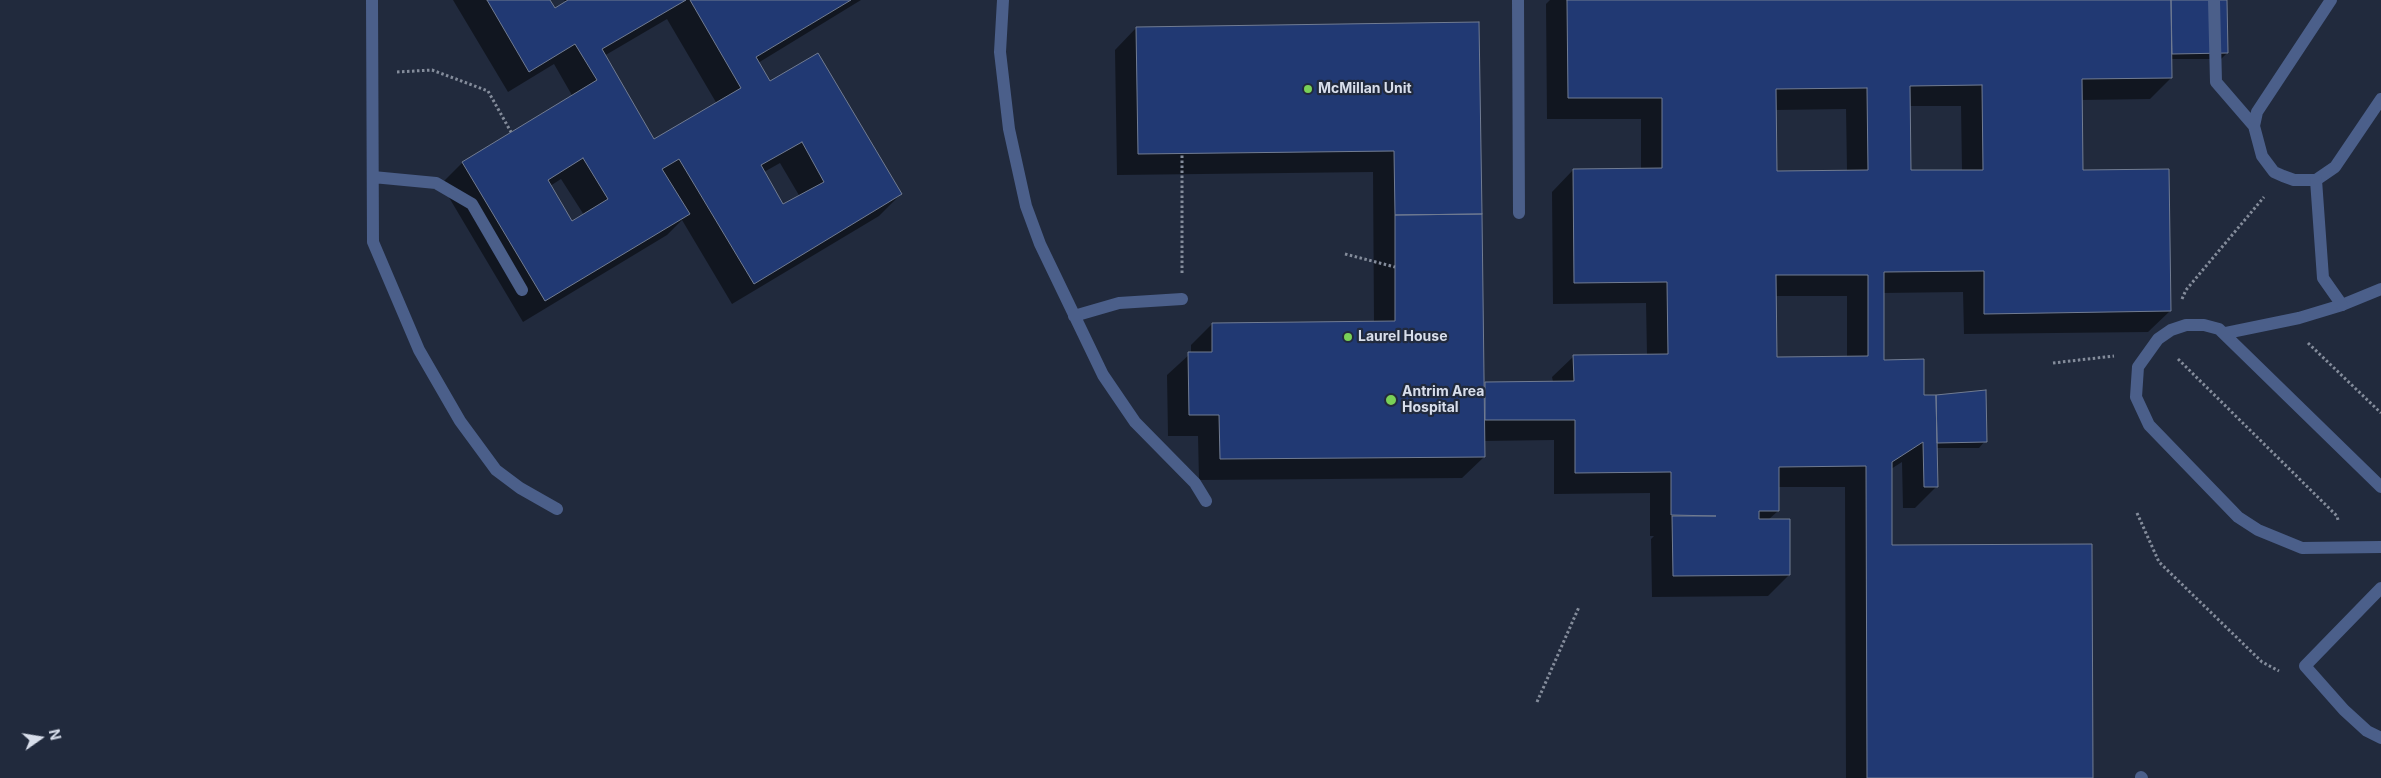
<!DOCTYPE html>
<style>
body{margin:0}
#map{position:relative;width:2381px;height:778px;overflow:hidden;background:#212a3d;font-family:Inter,sans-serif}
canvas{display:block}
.north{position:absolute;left:15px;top:713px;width:50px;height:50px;-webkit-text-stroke:4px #212a3d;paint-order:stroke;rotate:77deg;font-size:14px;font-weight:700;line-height:20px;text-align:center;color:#d8deeb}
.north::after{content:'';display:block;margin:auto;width:18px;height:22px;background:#d8deeb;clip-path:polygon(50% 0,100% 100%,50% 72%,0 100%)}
</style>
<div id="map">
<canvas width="2381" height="778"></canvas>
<div class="north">N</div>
</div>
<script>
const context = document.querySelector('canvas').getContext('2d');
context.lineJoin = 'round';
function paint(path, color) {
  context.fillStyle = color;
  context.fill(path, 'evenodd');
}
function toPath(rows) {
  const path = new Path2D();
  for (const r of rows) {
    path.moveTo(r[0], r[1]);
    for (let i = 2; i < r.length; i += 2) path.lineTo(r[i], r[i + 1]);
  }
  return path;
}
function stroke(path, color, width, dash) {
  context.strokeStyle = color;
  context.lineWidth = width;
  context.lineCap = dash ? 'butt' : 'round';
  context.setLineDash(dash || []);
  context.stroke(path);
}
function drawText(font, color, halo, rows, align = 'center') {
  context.font = font + ' Inter,sans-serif';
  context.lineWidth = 4.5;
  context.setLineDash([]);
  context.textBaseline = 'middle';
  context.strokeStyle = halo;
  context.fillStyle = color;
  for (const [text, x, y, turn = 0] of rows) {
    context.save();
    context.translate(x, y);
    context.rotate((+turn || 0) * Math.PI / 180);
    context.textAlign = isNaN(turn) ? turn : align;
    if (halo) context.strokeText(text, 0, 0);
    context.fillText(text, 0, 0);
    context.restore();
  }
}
paint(toPath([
 [453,0,549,0,555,10,566,3,564,0,861,0,758,63,770,83,901,194,879,216,732,304,682,220,667,235,523,322,441,184,462,163,573,97,554,64,508,92],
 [667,19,717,104,653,141,604,56],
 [780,163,800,197,783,206,764,172],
 [561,179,584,215,572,223,550,186],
 [1550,0,2226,0,2227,53,2221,59,2171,59,2171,78,2150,99,2081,100,2081,171,2170,311,2148,332,1964,334,1963,292,1883,293,1883,361,1923,396,1985,441,1979,448,1936,448,1937,486,1915,508,1903,508,1902,462,1891,469,1891,546,2092,778,1846,778,1845,487,1778,487,1778,511,1768,520,1789,575,1768,596,1652,597,1651,539,1654,536,1650,536,1650,493,1554,494,1554,440,1484,441,1484,457,1462,478,1199,480,1198,436,1168,436,1167,375,1191,353,1191,345,1212,324,1374,323,1373,172,1117,175,1115,50,1136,28,1478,23,1483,383,1553,382,1552,377,1574,356,1647,355,1646,303,1553,304,1552,192,1573,170,1641,170,1641,119,1547,119,1546,4],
 [1909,106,1961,106,1962,171,1910,172],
 [1846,109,1847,171,1776,172,1775,110],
 [1775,296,1847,296,1847,358,1775,358]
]), '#0007');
const building = toPath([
 [487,0,550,0,555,8,568,0,686,0,602,49,654,139,741,88,690,0,851,0,756,57,770,81,818,53,902,194,754,284,679,159,662,169,690,214,545,301,462,162,597,80,575,44,529,72,487,0],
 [802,142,824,182,783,204,761,165,802,142],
 [583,158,608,199,572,221,548,180,583,158],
 [1567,0,2171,0,2172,78,2082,79,2083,170,2169,169,2171,311,1984,314,1984,271,1884,272,1884,360,1924,359,1924,395,1936,395,1938,487,1924,487,1923,442,1892,462,1892,545,2092,544,2093,778,1867,778,1866,466,1779,467,1779,511,1759,511,1759,519,1790,519,1790,575,1673,576,1672,516,1716,516,1671,515,1671,472,1575,473,1575,420,1485,420,1485,382,1574,381,1573,355,1668,354,1667,282,1574,283,1573,169,1662,168,1662,98,1568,98,1567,0],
 [1982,85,1983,170,1911,170,1910,86,1982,85],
 [1867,88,1868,170,1777,171,1776,89,1867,88],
 [1776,275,1868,275,1868,356,1777,357,1776,275],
 [2171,0,2227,0,2228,53,2172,54,2171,0],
 [1479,22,1482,214,1395,215,1394,151,1138,154,1136,27,1479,22],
 [1482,214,1485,457,1220,459,1219,415,1189,415,1188,352,1212,352,1212,323,1395,321,1395,215,1482,214],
 [1986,390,1987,442,1937,443,1936,395,1986,390]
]);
paint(building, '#213973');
stroke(building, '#717c92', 1);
stroke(toPath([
 [397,72,432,70,488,91,511,132],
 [1345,254,1395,267],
 [1182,273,1182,154],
 [2182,299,2186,290,2264,197],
 [2308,343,2381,413],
 [2178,359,2337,516,2338,520],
 [2053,363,2114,356],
 [2137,513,2159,562,2262,662,2279,671],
 [1537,702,1579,607]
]), '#848c9b', 3, [2.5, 2.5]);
stroke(toPath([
 [372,0,373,242,419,350,460,421,496,470,520,488,557,509],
 [1003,0,1000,52,1009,129,1026,206,1040,244,1103,375,1135,422,1195,483,1206,501],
 [1518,0,1519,213],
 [2214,0,2216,82,2254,126],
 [2331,0,2257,112,2254,126,2262,156,2274,172,2283,176,2294,180,2316,180,2335,167,2381,99],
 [373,177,436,183,472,204,522,290],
 [1074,316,1119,303,1182,299],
 [2226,333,2299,318,2342,305,2381,289],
 [2381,487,2219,329,2204,325,2186,325,2171,330,2158,339,2138,367,2136,397,2149,425,2238,517,2258,530,2302,548,2381,547],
 [2381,588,2305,666,2344,710,2367,731,2381,738],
 [2141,777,2142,778]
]), '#4b5f8a', 12);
stroke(toPath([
 [2316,180,2323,278,2342,305]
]), '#4b5f8a', 12);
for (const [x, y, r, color] of [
 [1308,89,5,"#79d157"],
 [1348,337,5,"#79d157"],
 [1391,400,6,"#79d157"]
]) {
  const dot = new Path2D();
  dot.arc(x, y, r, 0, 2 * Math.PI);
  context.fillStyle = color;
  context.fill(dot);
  stroke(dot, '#212a3d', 2);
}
drawText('bold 14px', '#d8deeb', '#212a3d', [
 ["McMillan Unit",1318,89],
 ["Laurel House",1358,337],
 ["Antrim Area",1402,392],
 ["Hospital",1402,408]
], 'left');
</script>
